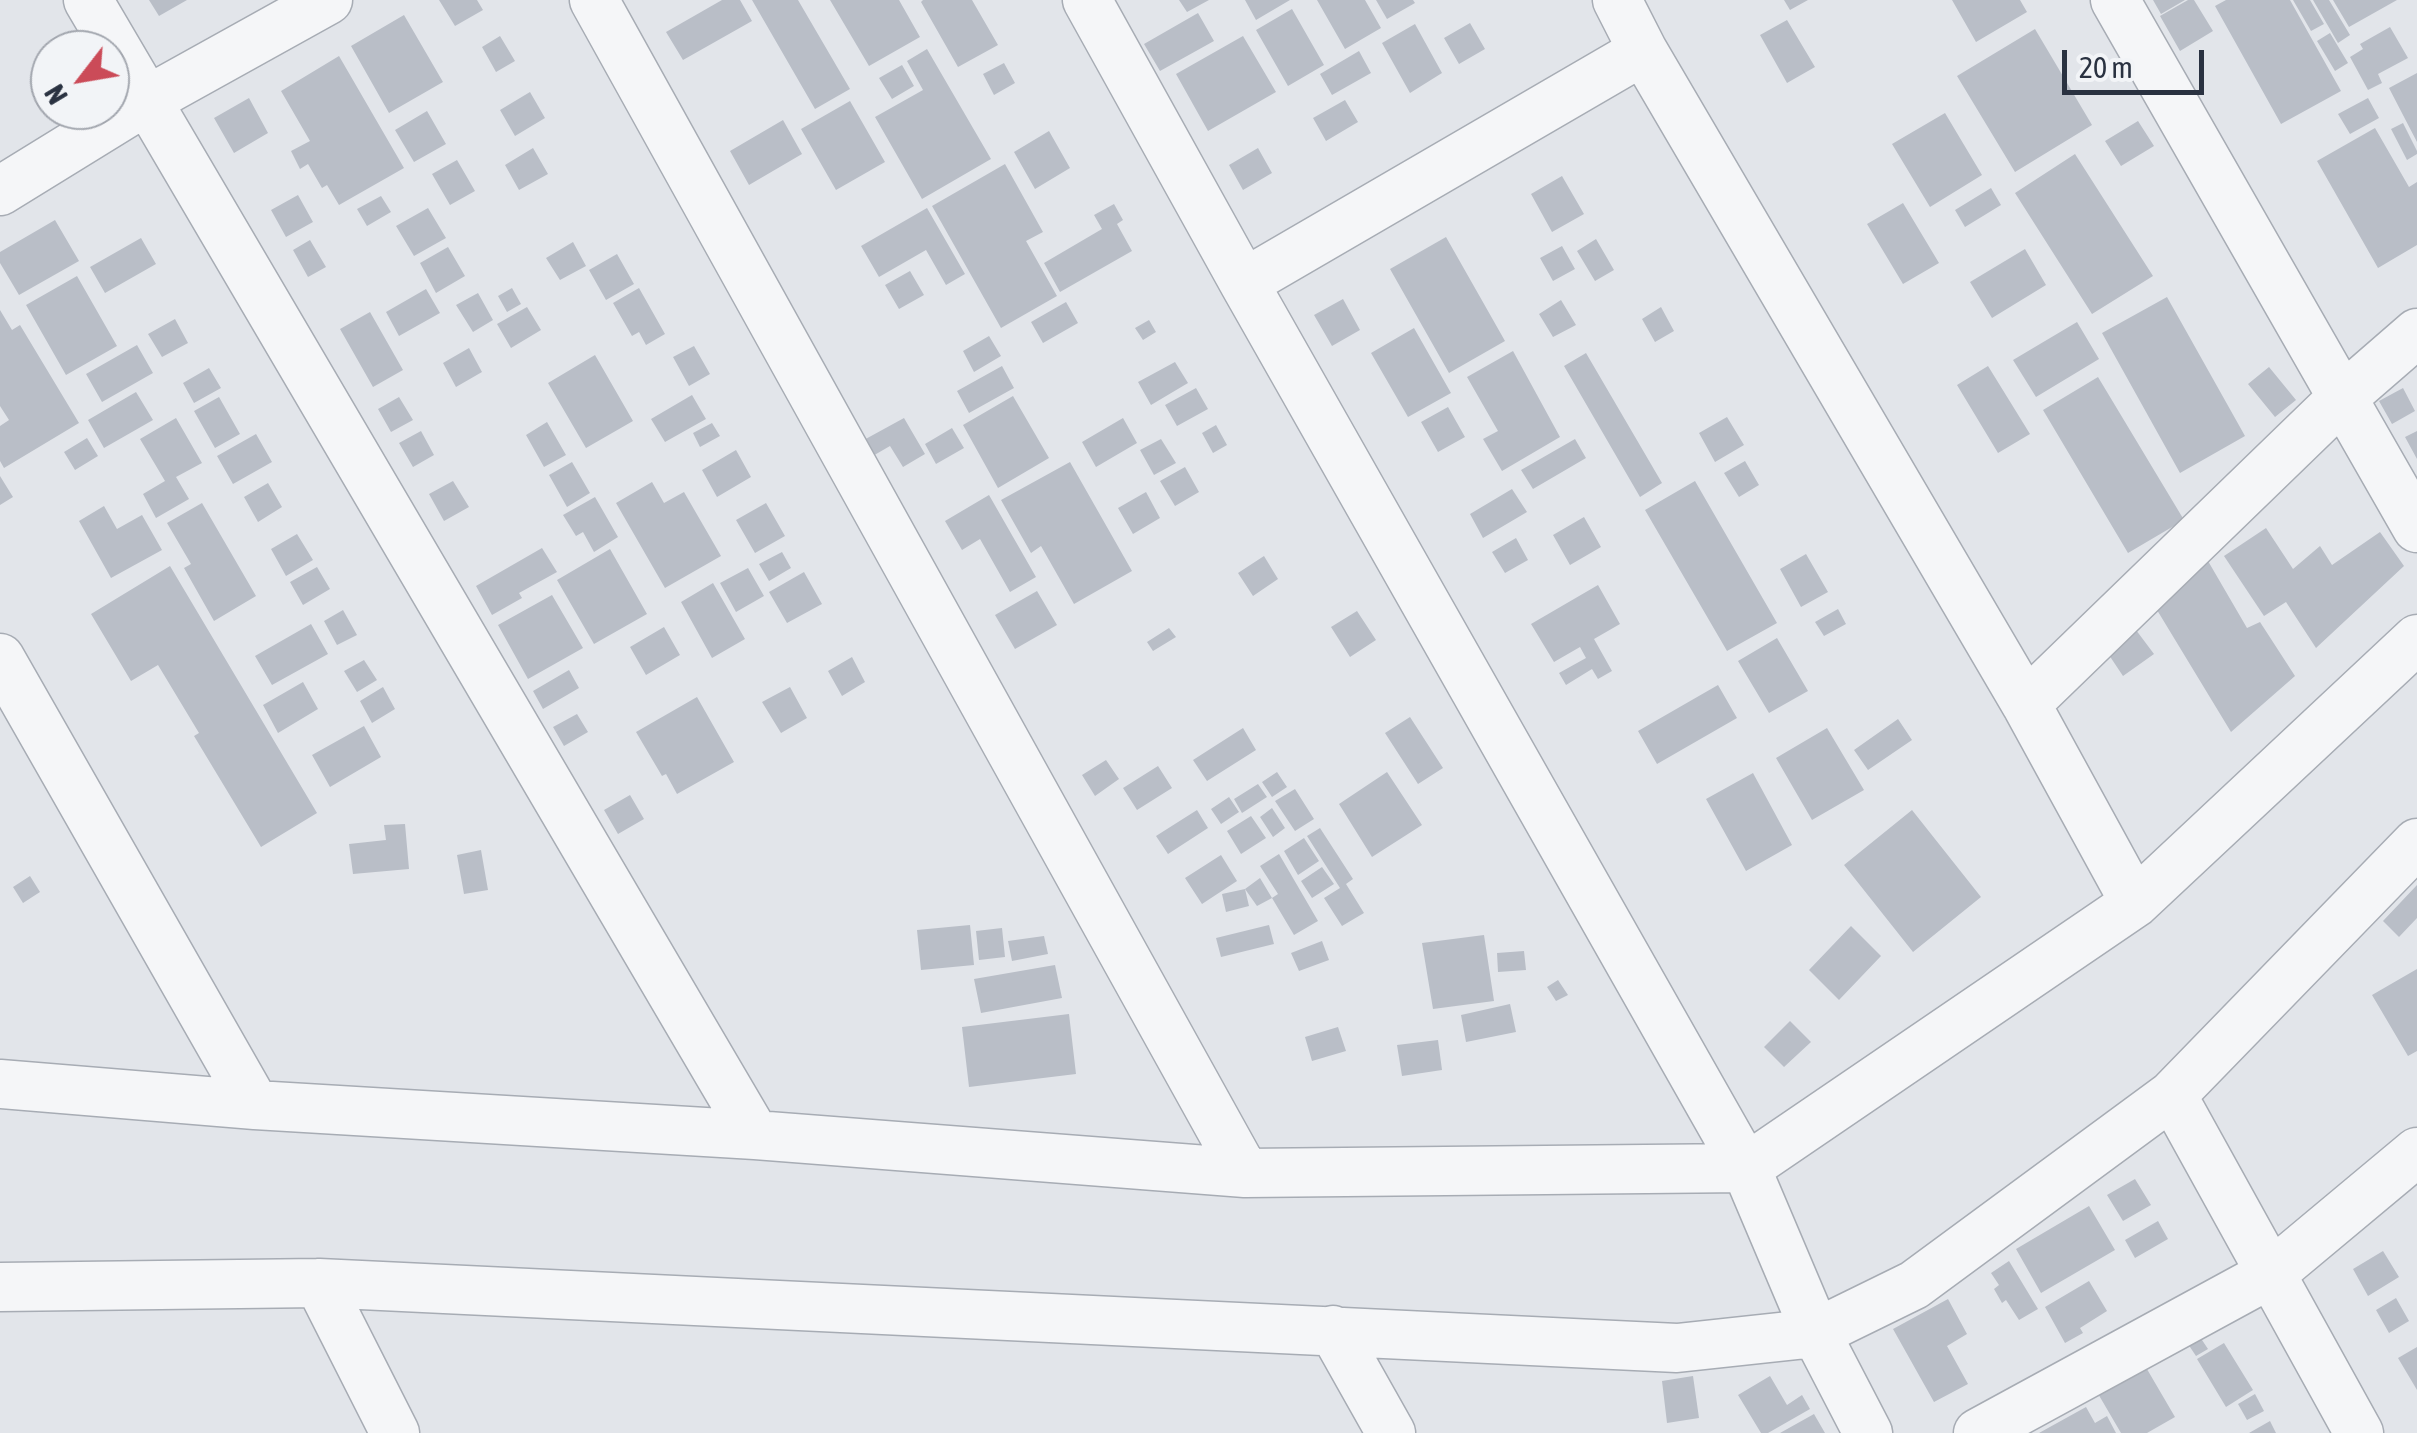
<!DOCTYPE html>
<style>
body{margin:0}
#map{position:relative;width:2417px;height:1433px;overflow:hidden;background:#e2e5ea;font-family:"Asap Condensed",sans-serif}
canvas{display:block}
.north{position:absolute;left:30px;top:30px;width:100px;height:100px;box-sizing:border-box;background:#f2f4f7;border:2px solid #a2a6ae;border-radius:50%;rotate:239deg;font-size:28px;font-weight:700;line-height:40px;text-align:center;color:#2a3241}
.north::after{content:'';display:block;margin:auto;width:35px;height:45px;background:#cb4b58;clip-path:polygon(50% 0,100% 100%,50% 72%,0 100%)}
.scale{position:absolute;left:2062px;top:50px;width:142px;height:45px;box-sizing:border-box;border:5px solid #2a3241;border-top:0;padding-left:12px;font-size:30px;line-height:35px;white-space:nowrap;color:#2a3241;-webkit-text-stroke:8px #f2f4f7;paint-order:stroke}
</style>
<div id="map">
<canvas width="2417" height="1433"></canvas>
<div class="north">N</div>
<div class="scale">20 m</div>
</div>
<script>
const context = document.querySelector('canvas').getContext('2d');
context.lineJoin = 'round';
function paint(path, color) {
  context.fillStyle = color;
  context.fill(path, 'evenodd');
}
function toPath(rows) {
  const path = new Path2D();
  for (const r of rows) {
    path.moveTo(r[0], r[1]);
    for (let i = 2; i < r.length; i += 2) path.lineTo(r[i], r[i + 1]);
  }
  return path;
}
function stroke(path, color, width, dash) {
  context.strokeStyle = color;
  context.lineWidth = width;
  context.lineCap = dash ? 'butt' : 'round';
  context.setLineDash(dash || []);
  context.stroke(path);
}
paint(toPath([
 [149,0,187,0,159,16],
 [439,0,477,0,483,10,455,26],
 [722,0,740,0,752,21,683,60,666,32],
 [752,0,798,0,850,89,815,109],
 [830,0,899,0,920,37,869,66],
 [923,0,972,0,998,45,958,67,921,2],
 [1179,0,1209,0,1187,12],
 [1245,0,1290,0,1256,20],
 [1317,0,1365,0,1381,28,1345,49],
 [1376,0,1413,0,1415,3,1387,19],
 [1784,0,1808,0,1790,10],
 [1952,0,2020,0,2027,12,1976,42],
 [2153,0,2185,0,2161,14],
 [2188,0,2194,0,2213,31,2180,51,2160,16],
 [2226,0,2290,0,2341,91,2281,124,2215,6],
 [2293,0,2310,0,2324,24,2311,31],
 [2313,0,2329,0,2350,35,2338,43],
 [2333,0,2397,0,2349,27],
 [1292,9,1324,65,1288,86,1256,30],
 [1198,13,1214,41,1160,71,1144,44],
 [404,15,443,82,389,113,351,46],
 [1787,20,1815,67,1787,83,1760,35],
 [1470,23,1485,49,1459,64,1444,38],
 [1415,24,1442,73,1410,93,1382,43],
 [2390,27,2408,58,2378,74,2382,83,2368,90,2350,57,2363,49,2360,44],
 [2035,29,2092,125,2015,172,1957,76],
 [2330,33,2348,63,2335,71,2317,41],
 [500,36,515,61,496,72,482,47],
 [1243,36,1276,92,1208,131,1176,74],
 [927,49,991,159,922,199,875,117,923,90,907,61],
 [1359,51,1371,73,1332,95,1320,74],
 [339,56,404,168,339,205,327,185,322,188,308,164,300,169,291,151,310,141,281,91],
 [1004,63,1015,83,994,95,983,74],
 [902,65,914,86,892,99,879,78],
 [2417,73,2417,142,2389,88],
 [530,92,545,118,515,136,500,110],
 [249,98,268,133,234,153,214,118],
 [2368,98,2379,118,2350,134,2338,114],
 [1345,100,1358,122,1326,141,1313,118],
 [850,101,885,162,836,190,801,129],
 [427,111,446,144,414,162,395,130],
 [1945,113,1982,175,1930,207,1892,144],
 [783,120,802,154,749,185,730,151],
 [2138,121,2154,146,2121,166,2105,141],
 [2403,123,2417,151,2417,154,2407,160,2391,129],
 [2375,128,2409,187,2417,182,2417,245,2378,268,2317,161],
 [1049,131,1070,168,1035,189,1014,152],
 [533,148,548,174,519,190,505,165],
 [1258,148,1272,173,1243,190,1229,165],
 [2075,154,2153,276,2092,314,2015,193],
 [457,160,475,191,450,205,432,174],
 [1005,164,1043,232,1026,241,1057,296,1001,328,932,206],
 [1562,176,1584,214,1552,232,1531,194],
 [1991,188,2001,205,1965,227,1955,210],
 [298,195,313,222,286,237,271,210],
 [381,196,391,212,367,226,357,209],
 [1903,203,1939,263,1903,284,1867,224],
 [1114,204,1123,220,1117,224,1132,251,1060,292,1044,263,1102,229,1094,215],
 [428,208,446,238,414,256,396,226],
 [927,208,965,274,946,285,926,250,879,277,861,246],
 [55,220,79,261,19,295,0,263,0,252],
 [1446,237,1505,341,1449,373,1390,269],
 [141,238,156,264,105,293,90,267],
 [1596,239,1614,270,1595,281,1577,251],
 [310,240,326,267,308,277,293,250],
 [573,242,586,266,560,280,546,258],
 [1562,246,1575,269,1553,281,1540,258],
 [448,247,465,276,436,293,420,263],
 [2025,249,2046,285,1992,318,1970,282],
 [617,254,634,284,606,300,589,270],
 [910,271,924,295,899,309,885,285],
 [77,276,117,346,66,375,26,305],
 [512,288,521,304,507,312,498,296],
 [639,288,665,334,646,345,639,332,632,336,613,303],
 [426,289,440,313,399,336,386,312],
 [478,293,493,320,473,332,456,305],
 [2167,297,2245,436,2180,473,2102,333],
 [1343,299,1360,330,1332,346,1314,315],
 [1561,300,1576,325,1553,337,1539,314],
 [1066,302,1078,323,1043,343,1031,322],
 [527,307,541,330,511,348,497,324],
 [1661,307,1674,331,1655,342,1642,319],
 [0,310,12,330,20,325,79,423,4,468,0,461,0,426,9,420,0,406],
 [370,312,403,370,373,387,340,329],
 [175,319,188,343,162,357,148,334],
 [1149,320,1156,332,1143,340,1135,328],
 [2077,322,2099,359,2036,397,2013,360],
 [1414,328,1451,393,1408,417,1371,353],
 [989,336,1001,356,974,372,963,351],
 [137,345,153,373,102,402,86,374],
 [694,346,710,374,689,386,673,357],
 [469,348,482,372,456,387,443,363],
 [1513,351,1560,437,1502,471,1483,439,1498,431,1467,377],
 [1586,353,1662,483,1640,497,1564,366],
 [595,355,633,421,586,448,548,383],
 [1175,362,1188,383,1151,405,1138,382],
 [1002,366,1014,388,969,413,957,391],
 [1988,366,2030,434,1998,453,1957,385],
 [2269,367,2296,400,2275,417,2248,384],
 [209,368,221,388,194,403,183,383],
 [2098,377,2184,520,2128,553,2043,410],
 [1196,388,1208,409,1177,426,1165,405],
 [2403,388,2415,411,2392,424,2379,401],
 [136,392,153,420,104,448,88,420],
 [692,395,706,419,665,442,651,419],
 [1013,396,1049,458,998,488,963,425],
 [219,397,240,434,215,448,194,411],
 [399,397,413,420,391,432,378,409],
 [1448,407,1465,437,1438,452,1421,422],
 [1727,417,1744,445,1715,462,1699,433],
 [176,418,202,463,176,477,189,499,156,518,143,494,165,481,140,439],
 [904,418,925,454,903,467,890,446,871,457,862,441],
 [1123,418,1137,443,1096,467,1082,442],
 [547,422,566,455,544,467,526,435],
 [712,423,720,436,700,447,693,433],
 [1216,425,1227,445,1213,453,1202,433],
 [952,428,964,448,936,464,925,444],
 [421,431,434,455,413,467,399,443],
 [2417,431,2417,459,2405,437],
 [256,434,272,462,233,484,217,456],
 [87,438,98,456,75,470,64,452],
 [1161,439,1176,463,1154,475,1140,450],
 [1575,439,1586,458,1533,489,1521,470],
 [736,450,751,477,717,497,702,470],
 [1745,461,1759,485,1739,497,1724,473],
 [572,462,590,493,567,507,549,475],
 [1070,462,1132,571,1074,604,1041,546,1031,553,1001,500],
 [1185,467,1199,492,1175,506,1160,481],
 [0,476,13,497,0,505],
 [453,481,469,507,444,521,429,494],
 [1695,481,1777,623,1727,651,1645,510],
 [652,482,664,503,684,492,721,556,665,588,616,503],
 [268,483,282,507,258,522,244,497],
 [1512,489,1527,512,1483,538,1470,514],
 [1146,492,1160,518,1133,534,1118,508],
 [989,495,1036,577,1010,592,980,539,962,550,945,521],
 [595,497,618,537,594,552,583,532,576,536,563,515],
 [202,503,256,596,214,621,184,568,191,564,167,523],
 [766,503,785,536,755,553,736,520],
 [104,506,117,529,142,515,162,550,111,578,79,521],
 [1584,517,1601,547,1570,565,1553,535],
 [2266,528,2293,569,2320,546,2332,565,2380,532,2404,566,2316,648,2286,602,2264,616,2224,556],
 [297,534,313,560,286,576,271,549],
 [1516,538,1528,560,1505,573,1492,552],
 [542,548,557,572,519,593,522,598,492,615,476,586],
 [610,549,647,614,594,644,557,580],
 [782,552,791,568,769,581,759,564],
 [1806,554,1828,592,1801,607,1780,569],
 [1264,556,1278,579,1253,596,1238,573],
 [2208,561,2247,628,2260,622,2295,676,2231,732,2157,610],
 [170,566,317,813,261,847,194,736,199,733,158,665,131,681,91,614],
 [317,567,330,589,303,605,290,582],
 [748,568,764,596,736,612,720,583],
 [804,572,822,604,787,623,769,592],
 [713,583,745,639,712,658,681,602],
 [1598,585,1620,624,1594,639,1612,671,1598,679,1592,669,1566,685,1559,673,1586,658,1580,647,1554,662,1531,624],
 [1037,591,1057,625,1015,649,995,615],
 [552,595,583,648,528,679,498,625],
 [1838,609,1846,624,1824,636,1815,622],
 [343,610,357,635,337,645,324,621],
 [1357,611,1376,640,1350,657,1331,627],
 [311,624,328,654,272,685,255,656],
 [664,627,680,655,646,675,630,647],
 [1169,628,1176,637,1153,651,1147,642],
 [2136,630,2154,654,2123,676,2107,652],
 [1777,638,1808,691,1769,713,1738,661],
 [852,657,865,682,842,696,828,671],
 [364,660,377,680,357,692,344,671],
 [569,670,579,688,543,709,533,691],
 [303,682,318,709,278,733,263,705],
 [1718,685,1737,718,1657,764,1638,731],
 [383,687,395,709,372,723,360,701],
 [790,687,807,718,781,733,762,702],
 [697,697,734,762,677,794,666,774,662,776,636,732],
 [577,714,588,732,564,746,553,727],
 [1410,717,1443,768,1418,784,1385,733],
 [1898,719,1912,740,1868,770,1854,750],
 [364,726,381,757,330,787,312,755],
 [1243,728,1256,750,1207,781,1193,760],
 [1827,728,1864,790,1812,820,1776,758],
 [1106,760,1119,779,1095,796,1082,775],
 [1158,766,1172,788,1137,810,1123,788],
 [1277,772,1287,787,1272,797,1262,782],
 [1387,772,1422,825,1372,857,1339,804],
 [1753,773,1792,845,1746,871,1706,799],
 [1258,784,1267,797,1242,813,1234,799],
 [1295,789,1314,819,1295,831,1275,801],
 [630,795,644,819,618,834,604,810],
 [1229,797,1239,812,1221,824,1211,809],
 [1272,808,1285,828,1273,837,1260,817],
 [1197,810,1208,828,1168,854,1156,836],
 [1912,810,1981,897,1913,952,1844,865],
 [1251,816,1266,838,1241,854,1227,831],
 [405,824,409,869,353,874,349,844,386,840,384,825],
 [1320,828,1353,879,1346,884,1364,913,1342,926,1324,898,1340,888,1307,836],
 [1304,838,1319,861,1298,875,1284,851],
 [481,850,488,890,464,894,457,855],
 [1279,854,1318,921,1294,935,1272,898,1278,894,1260,866],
 [1221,855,1237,881,1202,904,1185,878],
 [1322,867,1334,884,1312,898,1301,881],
 [30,876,40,892,23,903,13,887],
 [1260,878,1272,898,1257,906,1245,889,1249,906,1226,912,1222,894,1245,889],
 [2417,885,2417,918,2399,937,2383,921],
 [970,925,974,965,921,970,917,930],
 [1269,925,1274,944,1221,957,1216,938],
 [1851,926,1881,956,1839,1000,1809,970],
 [1002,928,1005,957,979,960,976,931],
 [1484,935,1494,1001,1433,1009,1422,943],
 [1044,936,1048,954,1012,961,1008,941],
 [1322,941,1329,960,1299,971,1291,953],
 [1524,951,1526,970,1498,972,1497,953],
 [1055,965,1062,998,981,1013,974,979],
 [2417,969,2417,1051,2408,1056,2372,995],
 [1558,980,1568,995,1556,1001,1547,987],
 [1510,1004,1516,1032,1466,1042,1461,1015],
 [1069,1014,1076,1074,969,1087,962,1027],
 [1790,1021,1811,1042,1784,1067,1764,1047],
 [1338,1027,1346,1051,1312,1061,1305,1037],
 [1438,1040,1442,1070,1402,1076,1397,1045],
 [2135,1179,2151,1205,2123,1221,2107,1195],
 [2089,1206,2115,1250,2041,1293,2016,1249],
 [2158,1221,2168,1239,2135,1258,2125,1240],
 [2383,1251,2399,1277,2368,1296,2353,1269],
 [2009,1261,2038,1309,2019,1320,2006,1300,2002,1303,1994,1289,1999,1285,1991,1273],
 [2089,1281,2107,1311,2080,1328,2083,1333,2065,1343,2045,1307],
 [2396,1298,2409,1321,2389,1333,2376,1310],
 [1948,1299,1967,1334,1947,1346,1968,1384,1934,1402,1893,1329],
 [2198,1334,2208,1349,2196,1356,2186,1341],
 [2224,1343,2253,1390,2226,1407,2197,1359],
 [2417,1347,2417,1390,2398,1358],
 [2144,1364,2175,1417,2147,1433,2121,1433,2097,1392],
 [1693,1376,1699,1418,1667,1423,1662,1381],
 [1770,1376,1787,1405,1802,1395,1810,1409,1768,1433,1761,1433,1738,1395],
 [2255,1394,2264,1411,2247,1420,2238,1404],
 [2086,1407,2095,1423,2107,1416,2116,1433,2039,1433],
 [1814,1414,1825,1433,1780,1433],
 [2270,1421,2276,1433,2249,1433]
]), '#b9bec7');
const street = toPath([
 [88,0,755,1135],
 [594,0,1245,1173],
 [1087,0,1244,283,1746,1168,1816,1333,1868,1433],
 [1617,0,1643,51,2026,704,2135,903],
 [2115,0,2417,528],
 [0,191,146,101,328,0],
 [1244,283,1643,51],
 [0,658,255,1105],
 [2026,704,2341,399,2417,333],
 [0,1084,255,1105,755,1135,1245,1173,1746,1168,2135,903,2417,639],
 [2172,1095,2359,1433],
 [319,1283,395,1433],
 [0,1287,319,1283,1677,1348,1816,1333,1914,1285,2172,1095,2417,843],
 [1333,1330,1391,1433],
 [1978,1433,2272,1273,2417,1152]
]);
stroke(street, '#a7acb4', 51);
stroke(street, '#f5f6f8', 48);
</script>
